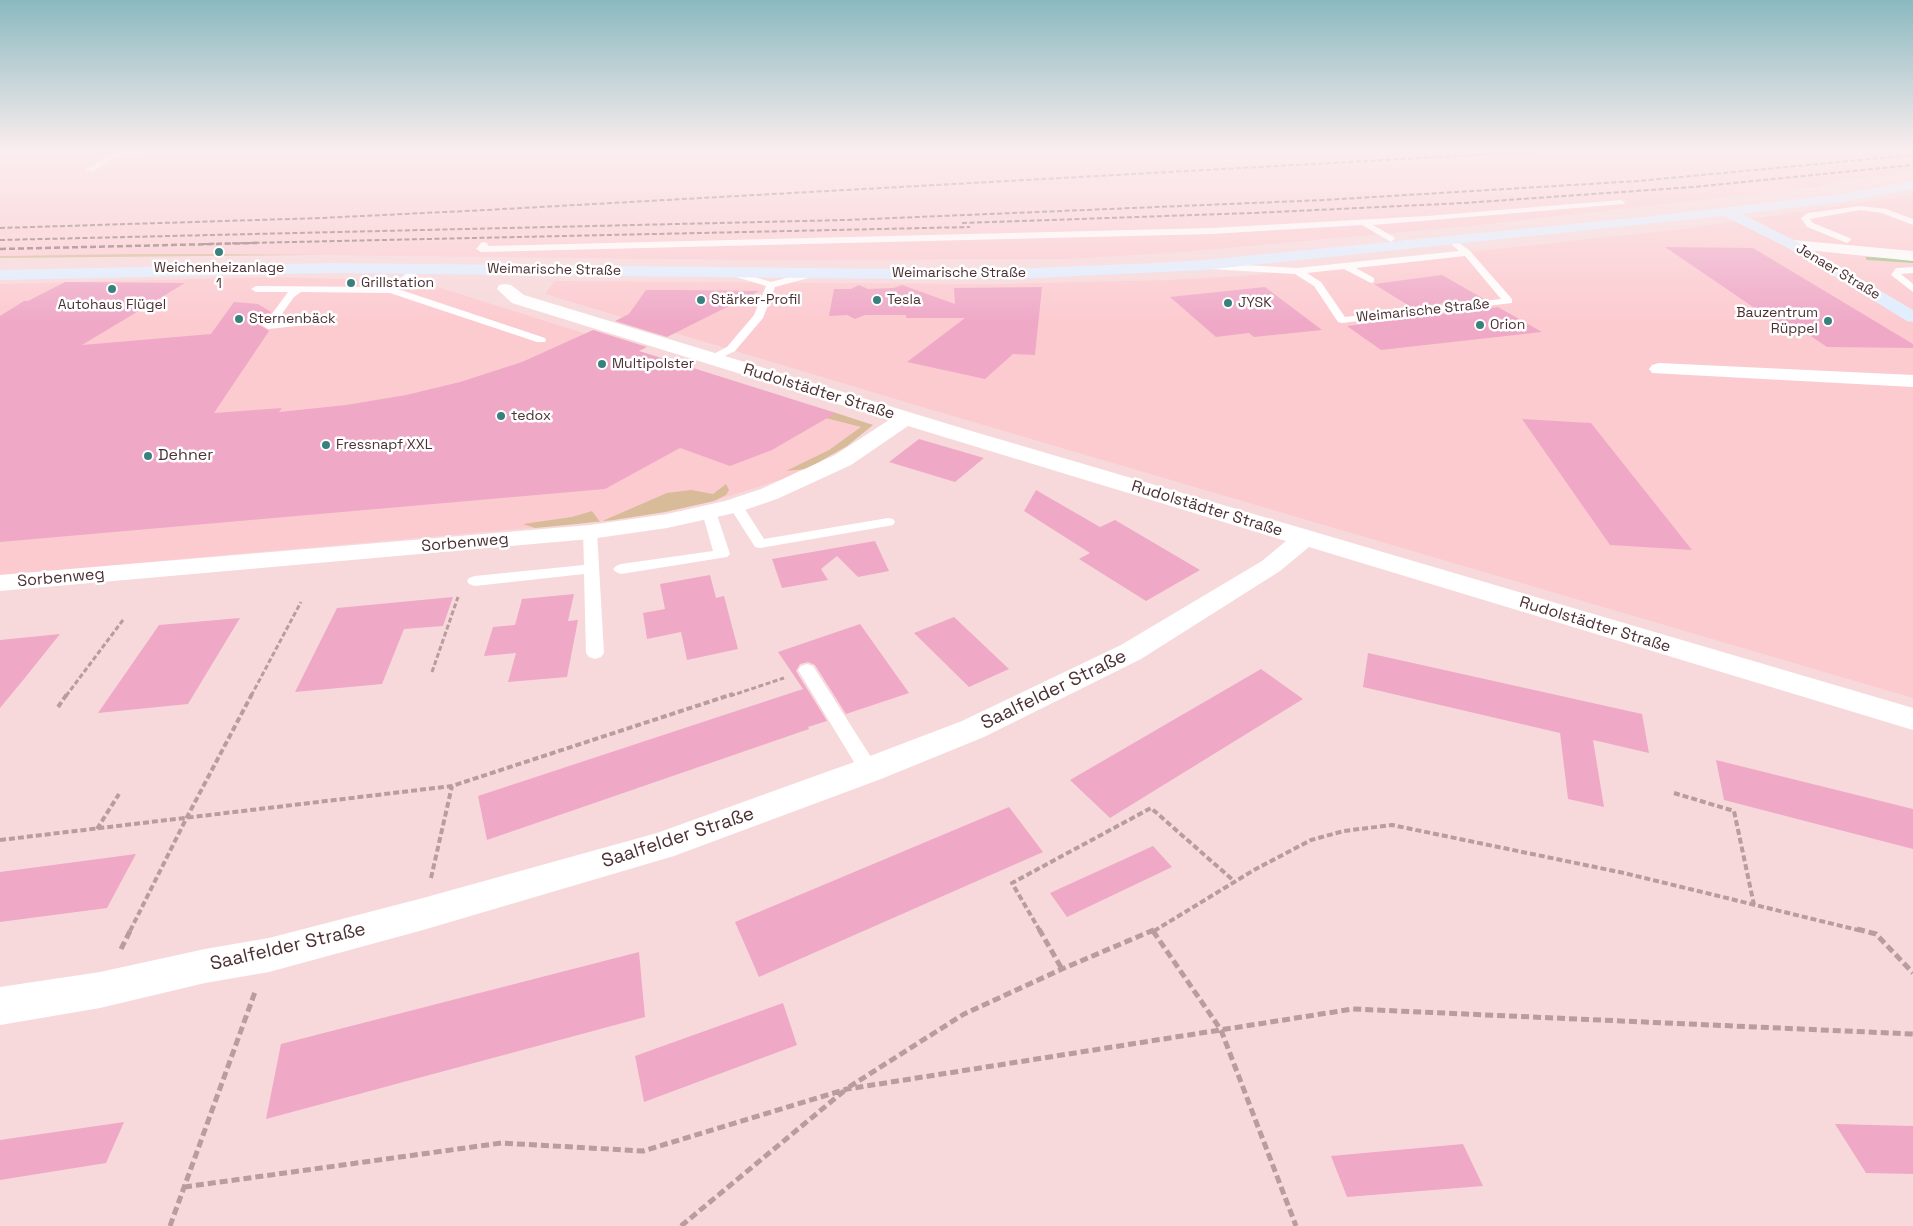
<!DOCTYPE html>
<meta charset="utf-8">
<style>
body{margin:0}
canvas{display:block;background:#f7d9db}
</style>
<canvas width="1913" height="1226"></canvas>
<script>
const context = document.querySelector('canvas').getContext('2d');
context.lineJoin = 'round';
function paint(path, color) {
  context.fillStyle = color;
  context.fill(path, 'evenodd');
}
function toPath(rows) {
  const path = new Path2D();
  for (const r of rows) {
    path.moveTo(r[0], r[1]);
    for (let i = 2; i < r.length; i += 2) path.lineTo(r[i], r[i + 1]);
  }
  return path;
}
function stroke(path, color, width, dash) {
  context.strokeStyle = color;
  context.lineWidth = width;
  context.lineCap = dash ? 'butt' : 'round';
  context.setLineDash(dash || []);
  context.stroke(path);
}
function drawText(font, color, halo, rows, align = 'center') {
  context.font = font + ' "Space Grotesk",sans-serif';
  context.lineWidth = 5;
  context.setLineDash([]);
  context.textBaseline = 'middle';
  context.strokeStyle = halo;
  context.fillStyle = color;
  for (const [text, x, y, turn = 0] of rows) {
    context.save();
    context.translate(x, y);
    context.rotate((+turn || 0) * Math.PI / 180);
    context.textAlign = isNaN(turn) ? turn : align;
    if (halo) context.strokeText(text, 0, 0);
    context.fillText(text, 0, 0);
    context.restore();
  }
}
paint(toPath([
 [0,151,1913,151,1913,172,1819,183,1824,186,1479,225,1183,252,1067,259,754,260,221,254,0,256],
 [1913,195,1913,698,929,409,545,294,555,281,991,284,1169,280,1241,276,1676,230],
 [272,277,419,281,873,425,847,446,783,479,714,501,665,512,576,524,0,575,0,284]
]), '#fccbd0');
paint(toPath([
 [135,254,221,254,314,255,0,258,0,256,5,256],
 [833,412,873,425,847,446,826,458,807,469,786,471,829,450,861,427,826,418],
 [726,484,729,490,726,495,714,501,665,512,614,520,576,524,535,528,523,524,572,517,592,511,600,522,667,493,691,490,713,494]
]), '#d8bb98');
paint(toPath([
 [1866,257,1913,259,1913,263,1868,260,1866,259,1866,257]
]), '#9fc185');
paint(toPath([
 [1665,247,1753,248,1913,344,1913,348,1827,347,1799,328,1788,328,1766,313,1762,313],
 [1442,275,1484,299,1411,307,1374,284],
 [65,282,185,283,82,345,211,334,234,302,258,304,271,312,261,326,269,331,214,413,282,408,279,412,346,405,406,395,460,382,522,362,593,330,647,347,639,351,836,413,772,450,730,466,680,448,605,489,0,542,0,316,24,301,28,301],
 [859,285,868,289,894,288,902,285,955,304,954,288,1042,287,1035,355,1013,354,985,379,907,362,965,318,906,318,906,315,865,315,855,319,847,315,829,316,834,289,851,289],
 [1265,287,1322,330,1254,337,1249,333,1216,337,1170,297],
 [646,290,680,290,759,291,667,337,615,321,629,314],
 [1498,307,1542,332,1381,350,1347,326],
 [1522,419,1591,423,1692,550,1610,545],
 [919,439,984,458,955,482,889,462],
 [1036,490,1100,527,1115,520,1200,570,1146,601,1079,559,1090,553,1024,511],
 [875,541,889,571,858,577,837,556,821,569,828,580,782,588,772,559],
 [710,575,716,598,724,596,738,649,687,660,681,632,647,639,643,613,665,609,660,584],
 [574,594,568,621,578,620,567,677,508,682,516,653,484,656,493,627,515,625,522,599],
 [453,597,443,626,404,629,382,684,295,692,337,608],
 [954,617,1009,669,969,687,914,633],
 [240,618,188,704,98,713,159,625],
 [860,624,909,693,846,714,815,665,808,662,800,664,796,671,827,721,808,727,809,729,487,840,478,796,803,689,778,652],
 [60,634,24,679,0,708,0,640],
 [1368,653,1642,714,1649,753,1593,740,1604,807,1568,799,1560,733,1363,687],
 [1261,669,1303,699,1110,818,1070,780],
 [1716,760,1913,809,1913,849,1724,800],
 [1009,807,1043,852,759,977,735,922],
 [1153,846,1172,867,1067,917,1050,893],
 [136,854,107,908,0,922,0,872],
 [639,952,645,1017,266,1119,281,1044],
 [783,1003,797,1045,644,1102,635,1056],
 [124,1122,106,1163,0,1180,0,1140],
 [1835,1124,1913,1126,1913,1174,1866,1173],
 [1463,1144,1483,1186,1347,1197,1331,1156]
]), '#efa9c7');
stroke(toPath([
 [432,672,458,597],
 [66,696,123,620],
 [251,696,301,602],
 [730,696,784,678]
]), '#b99c9e', 3, [5, 2.5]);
stroke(toPath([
 [58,707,67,694],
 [1674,793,1734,811,1754,905],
 [97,829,119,794],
 [0,840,452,786,733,694],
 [431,878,452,786],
 [130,931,186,819,252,694],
 [1040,931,1012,883,1151,808,1234,881],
 [1154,931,1254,870,1311,840,1344,831,1392,825,1624,873,1862,931]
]), '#b99c9e', 4, [6, 3]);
stroke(toPath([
 [1039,929,1062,969],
 [1857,929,1876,934,1913,973],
 [1153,931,1221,1030,1296,1226],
 [121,949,131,929],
 [849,1087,964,1014,1062,969,1156,929],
 [184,1187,501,1143,643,1151,847,1089,1353,1009,1913,1034],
 [170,1226,255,992],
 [681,1226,844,1091]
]), '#b99c9e', 5, [8, 4]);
paint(toPath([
 [0,151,61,151,57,153,0,155,0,151],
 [144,151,198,151,194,153,116,157,92,172,85,170,111,153,144,151],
 [1621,200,1625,202,1624,204,1373,225,1394,237,1395,239,1391,242,1362,225,1211,234,481,252,476,249,481,243,484,242,487,243,488,246,1211,228,1427,216,1621,200],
 [1860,206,1886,209,1913,219,1913,225,1882,213,1860,210,1810,219,1813,223,1850,238,1851,240,1847,243,1807,227,1801,218,1808,213,1860,206],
 [1450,236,1470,251,1512,299,1512,303,1342,323,1338,322,1314,286,1295,274,1209,269,1204,266,1209,263,1297,268,1459,251,1446,239,1450,236],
 [1465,256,1501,299,1345,317,1321,282,1307,273,1344,269,1371,283,1374,282,1374,278,1356,268,1465,256],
 [417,265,422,268,420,270,398,289,545,338,546,340,545,342,537,342,390,293,301,292,294,297,276,322,312,319,316,320,317,322,316,324,268,329,263,326,288,292,256,292,251,289,256,286,389,287,417,265],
 [1913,267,1913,273,1901,274,1913,284,1913,292,1891,275,1896,268,1913,267],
 [729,269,771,282,816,270,821,273,819,275,775,287,763,318,735,351,712,362,706,359,708,357,727,347,754,315,766,286,726,274,724,272,729,269],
 [736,502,741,503,764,539,888,518,893,519,895,522,893,525,888,526,760,548,755,547,729,506,731,503,736,502],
 [709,508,714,509,716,512,730,554,727,557,621,574,616,572,613,569,616,566,621,564,713,551,702,512,704,509,709,508],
 [590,528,595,529,597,532,604,653,601,657,595,659,589,657,586,653,584,574,475,586,469,584,467,581,469,578,475,576,584,565,583,532,585,529,590,528],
 [807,664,813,666,876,765,879,770,876,775,869,777,862,775,798,670,801,666,807,664]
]), '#fff');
paint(toPath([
 [1793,240,1913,251,1913,261,1788,248,1785,245,1788,242,1793,240],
 [505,284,511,285,524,295,968,430,1913,708,1913,730,1309,547,1280,571,1141,659,984,737,881,779,674,856,423,930,269,972,205,983,100,1008,0,1025,0,987,100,972,205,949,269,938,423,898,657,833,857,761,962,721,1121,645,1262,561,1286,541,908,426,851,465,777,499,739,512,667,528,590,539,0,591,0,575,590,525,667,514,725,501,761,489,835,455,889,420,512,303,497,289,499,285,505,284],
 [1659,363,1913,375,1913,387,1652,373,1649,369,1652,365,1659,363]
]), '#fff');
paint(toPath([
 [1913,181,1913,189,1842,202,1742,214,1798,242,1913,310,1913,322,1907,321,1788,248,1724,216,1204,270,1034,278,909,279,331,273,0,280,0,270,331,263,909,269,1034,268,1154,263,1204,260,1652,216,1842,194,1913,181]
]), '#e0eeff');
stroke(toPath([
 [962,223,1253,213,1464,203,1693,187,1913,165],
 [0,228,321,218,486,210,1546,151],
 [0,240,845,220,1324,200,1638,181,1913,155],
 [202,244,970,227]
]), '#866a6c', 2, [5, 2.5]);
stroke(toPath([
 [0,249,257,243]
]), '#866a6c', 2.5, [6, 3]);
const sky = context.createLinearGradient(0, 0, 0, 322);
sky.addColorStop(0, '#8bb9c0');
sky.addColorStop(0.47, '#fbeeef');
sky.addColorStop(1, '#fbeeef00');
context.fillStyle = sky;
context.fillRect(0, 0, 1913, 322);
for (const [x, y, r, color] of [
 [219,252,5,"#38817e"],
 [351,283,5,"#38817e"],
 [112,289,5,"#38817e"],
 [701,300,5,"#38817e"],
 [877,300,5,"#38817e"],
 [1228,303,5,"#38817e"],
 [239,319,5,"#38817e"],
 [1828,321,5,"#38817e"],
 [1480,325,5,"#38817e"],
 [602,364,5,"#38817e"],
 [501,416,5,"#38817e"],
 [326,445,5,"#38817e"],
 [148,456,5,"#38817e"]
]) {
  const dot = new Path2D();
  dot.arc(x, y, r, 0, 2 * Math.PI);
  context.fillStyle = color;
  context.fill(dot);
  stroke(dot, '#fff', 2);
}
drawText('14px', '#4c3033', '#fff', [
 ["Weichenheizanlage",219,268,"center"],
 ["1",219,284,"center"],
 ["Grillstation",361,283],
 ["Stärker-Profil",711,300],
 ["Tesla",887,300],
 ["JYSK",1238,303],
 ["Autohaus Flügel",112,305,"center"],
 ["Bauzentrum",1818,313,"right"],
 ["Rüppel",1818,329,"right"],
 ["Sternenbäck",249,319],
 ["Orion",1490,325],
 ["Multipolster",612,364],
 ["tedox",511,416],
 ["Fressnapf XXL",336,445]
], 'left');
drawText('14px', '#4c3033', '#fff', [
 ["Weimarische Straße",554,270,1],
 ["Jenaer Straße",1838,272,31],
 ["Weimarische Straße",959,273],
 ["Weimarische Straße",1423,311,-6]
]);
drawText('16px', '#4c3033', '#fff', [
 ["Rudolstädter Straße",819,392,17],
 ["Rudolstädter Straße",1207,509,17],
 ["Sorbenweg",465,543,-5],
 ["Sorbenweg",61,578,-5],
 ["Rudolstädter Straße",1595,625,17]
]);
drawText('16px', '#4c3033', '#fff', [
 ["Dehner",158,456]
], 'left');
drawText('19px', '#4c3033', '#fff', [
 ["Saalfelder Straße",1054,690,-26],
 ["Saalfelder Straße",678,838,-18],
 ["Saalfelder Straße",288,947,-13]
]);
</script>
